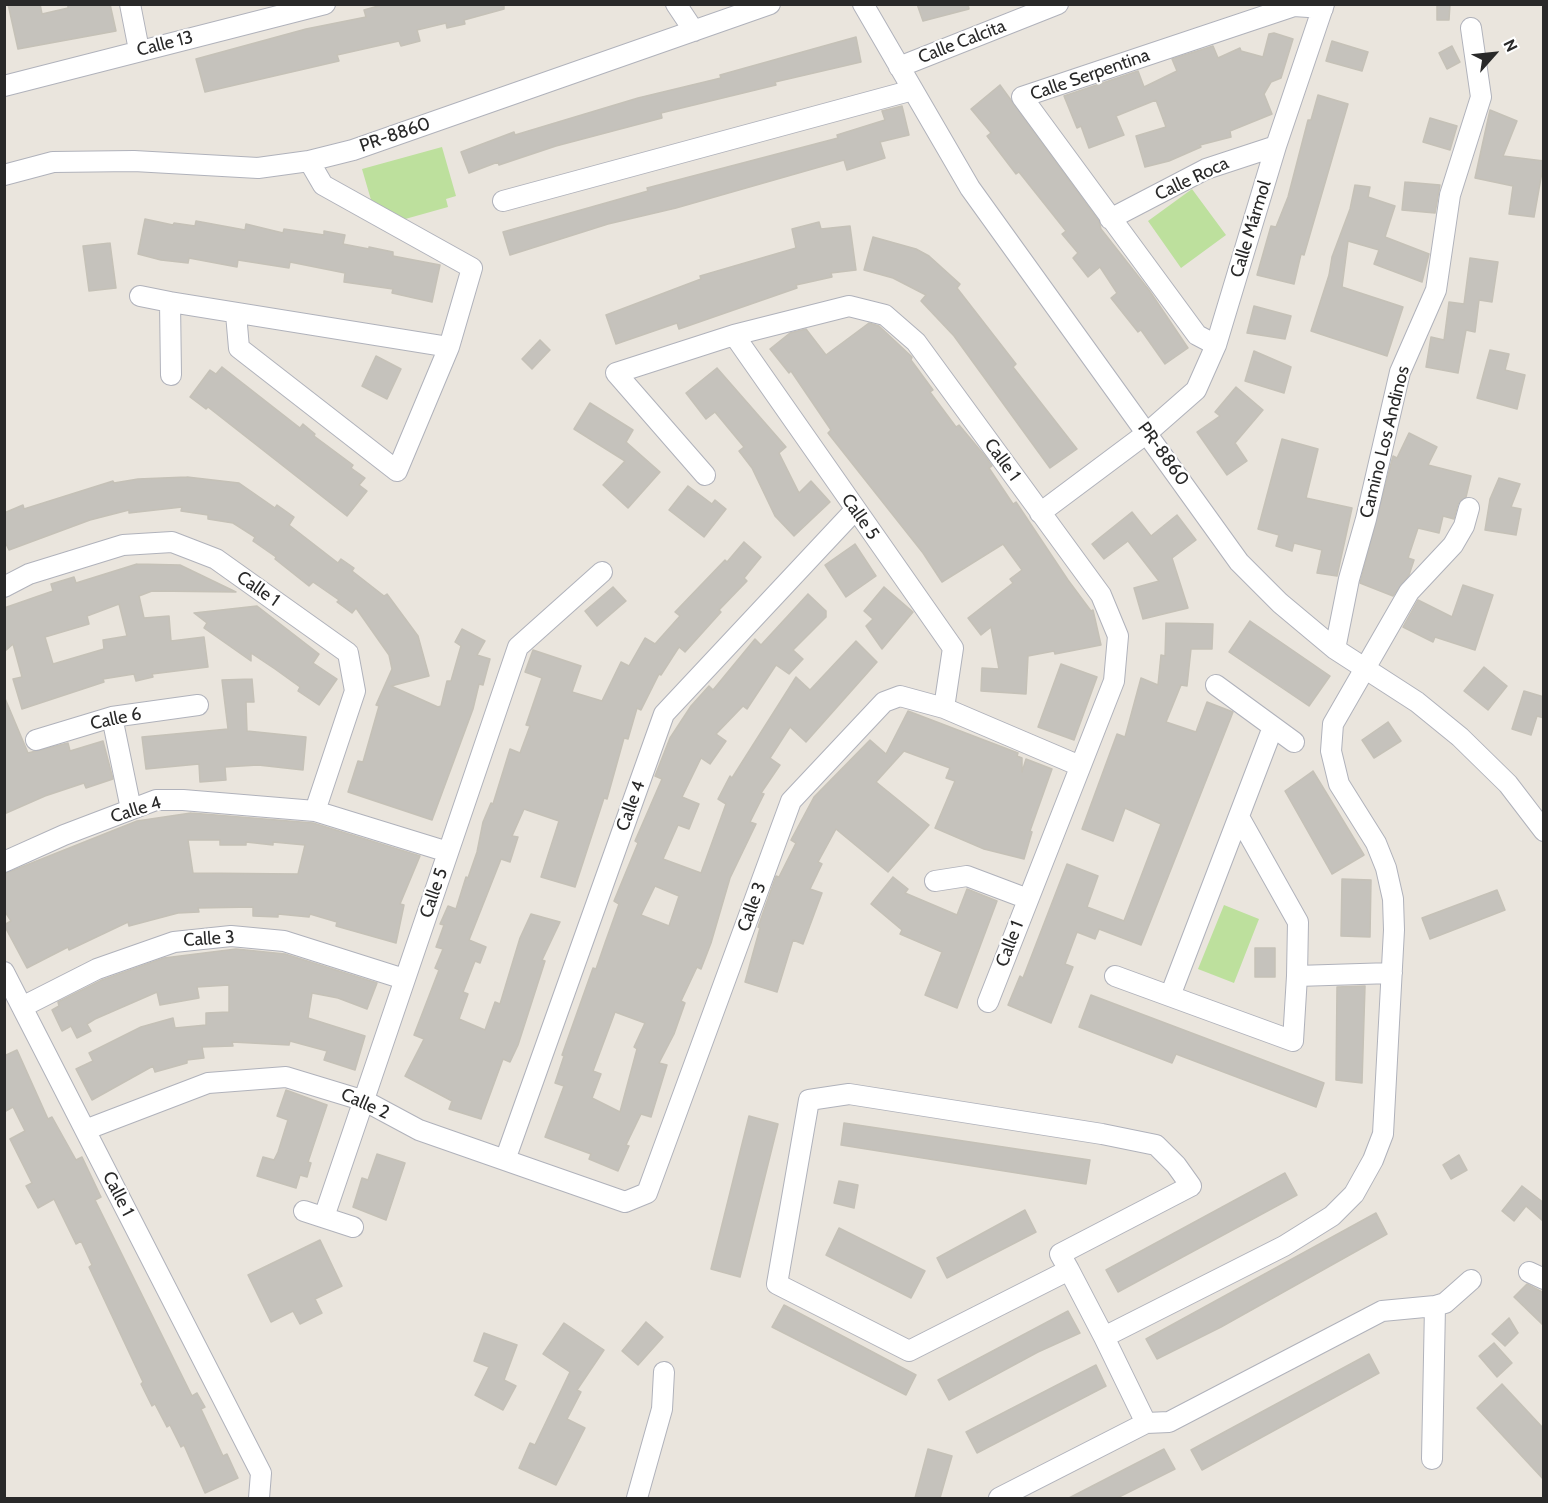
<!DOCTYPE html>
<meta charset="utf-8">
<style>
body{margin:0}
#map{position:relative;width:1548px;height:1503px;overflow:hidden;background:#eae5dd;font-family:Cabin,sans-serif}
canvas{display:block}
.frame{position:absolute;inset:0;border:6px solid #292929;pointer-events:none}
.north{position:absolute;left:1464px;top:24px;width:60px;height:60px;-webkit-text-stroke:4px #fff;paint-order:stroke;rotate:63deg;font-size:16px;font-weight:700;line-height:24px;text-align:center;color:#292929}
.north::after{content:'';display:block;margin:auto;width:21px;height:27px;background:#292929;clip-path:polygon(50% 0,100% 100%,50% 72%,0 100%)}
</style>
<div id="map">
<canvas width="1548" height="1503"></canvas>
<div class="frame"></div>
<div class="north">N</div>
</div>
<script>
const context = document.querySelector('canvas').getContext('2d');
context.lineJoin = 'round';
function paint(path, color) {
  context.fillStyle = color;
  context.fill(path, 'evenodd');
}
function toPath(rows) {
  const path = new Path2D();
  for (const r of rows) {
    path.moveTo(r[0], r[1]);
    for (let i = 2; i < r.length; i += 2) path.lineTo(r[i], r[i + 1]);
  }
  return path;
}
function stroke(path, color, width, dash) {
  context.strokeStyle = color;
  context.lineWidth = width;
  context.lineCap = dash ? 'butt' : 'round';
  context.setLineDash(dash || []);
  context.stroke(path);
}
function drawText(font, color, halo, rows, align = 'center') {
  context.font = font + ' Cabin,sans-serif';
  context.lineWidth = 4.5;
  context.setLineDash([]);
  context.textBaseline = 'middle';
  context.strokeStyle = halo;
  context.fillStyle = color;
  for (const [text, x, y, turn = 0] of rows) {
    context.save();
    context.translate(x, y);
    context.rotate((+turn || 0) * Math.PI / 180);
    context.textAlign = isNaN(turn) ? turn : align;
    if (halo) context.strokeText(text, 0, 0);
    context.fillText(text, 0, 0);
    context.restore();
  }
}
paint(toPath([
 [442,147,456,196,446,199,448,207,391,223,376,217,362,169],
 [1192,189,1226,235,1181,268,1148,221],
 [1224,905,1259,919,1234,983,1198,969]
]), '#bde09d');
const building = toPath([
 [8,4,40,4,42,14,68,8,68,4,110,4,116,31,18,49,8,4],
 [385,4,504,4,504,9,464,20,465,24,447,28,446,23,417,30,420,41,401,46,399,41,337,55,339,61,205,92,196,59,306,29,366,17,364,10,385,4],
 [917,4,968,4,969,9,923,21,917,4],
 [1437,4,1450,4,1449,20,1437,20,1437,4],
 [1274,33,1293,39,1281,78,1271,82,1264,94,1272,114,1230,131,1231,137,1200,145,1201,147,1169,161,1145,167,1136,136,1166,127,1156,100,1116,116,1124,135,1089,148,1081,126,1077,128,1064,96,1138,71,1144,87,1177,71,1172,59,1213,46,1218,58,1240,48,1241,51,1263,57,1269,34,1274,33],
 [856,37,861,62,775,82,776,85,661,113,662,118,556,146,499,165,498,162,469,173,461,152,514,132,515,135,638,98,721,78,720,75,856,37],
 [1332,41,1368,52,1362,71,1326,61,1332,41],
 [1452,46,1460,62,1447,69,1439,53,1452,46],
 [1000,85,1099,221,1101,229,1149,290,1188,348,1165,364,1141,330,1138,332,1111,298,1117,293,1100,267,1088,277,1073,258,1078,253,1062,234,1066,231,1019,172,1016,174,987,136,991,133,971,109,1000,85],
 [1318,95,1348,104,1304,255,1301,254,1294,284,1257,275,1271,226,1276,227,1288,197,1308,120,1311,120,1318,95],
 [902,106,909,135,880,142,885,158,847,170,844,160,676,208,608,224,510,255,503,232,648,191,647,188,838,138,837,135,885,120,882,111,902,106],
 [1490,110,1517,121,1503,156,1544,161,1534,217,1509,214,1513,186,1475,178,1490,110],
 [1430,118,1457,126,1450,150,1423,142,1430,118],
 [1405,182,1440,185,1435,213,1402,210,1405,182],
 [1355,185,1370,187,1368,197,1395,206,1385,237,1429,254,1422,282,1374,264,1379,250,1348,241,1342,287,1403,307,1387,356,1311,331,1329,275,1332,257,1350,209,1355,185],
 [145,219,173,225,174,223,195,226,196,221,245,230,246,224,283,233,284,229,324,235,324,231,345,235,343,244,369,249,369,247,393,252,393,256,440,265,432,302,392,293,393,289,344,282,345,273,290,262,289,268,238,260,237,267,189,258,188,263,161,260,138,254,145,219],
 [819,222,821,229,850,226,856,270,831,273,832,277,796,285,797,288,679,329,677,323,616,344,606,315,701,279,700,276,796,248,792,229,819,222],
 [873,237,916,249,929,256,960,284,957,288,1016,364,1013,367,1077,449,1050,468,954,336,921,301,926,295,893,278,864,270,873,237],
 [110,243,116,288,89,291,83,246,110,243],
 [1470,258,1498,262,1492,302,1479,300,1475,332,1466,330,1458,373,1426,367,1431,337,1444,340,1449,302,1464,304,1470,258],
 [1254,306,1291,316,1285,339,1247,333,1254,306],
 [869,323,879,326,912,357,911,360,933,390,930,392,956,427,959,425,985,456,992,466,989,468,1013,504,1016,502,1068,580,1091,611,1093,610,1101,645,1055,654,1054,651,1028,656,1026,694,981,691,982,668,999,669,991,627,981,635,968,618,1013,583,1010,579,1022,570,1003,544,942,582,923,553,828,433,831,430,791,371,789,373,770,349,790,333,806,329,826,355,869,323],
 [540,340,550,350,532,369,522,359,540,340],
 [1490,350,1509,354,1505,370,1525,375,1517,409,1477,398,1490,350],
 [1254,351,1291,367,1284,393,1245,381,1254,351],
 [376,356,401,369,387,399,362,386,376,356],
 [222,367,300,428,303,424,315,434,314,436,353,465,351,468,365,478,359,485,367,491,347,516,208,407,206,409,190,397,210,370,216,374,222,367],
 [717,368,786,447,779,453,799,493,811,481,830,502,794,536,775,516,752,468,739,451,744,447,715,412,706,419,686,393,717,368],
 [1236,387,1263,410,1235,443,1247,461,1227,475,1197,432,1220,416,1215,412,1236,387],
 [590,403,633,430,626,442,660,472,628,508,603,485,625,461,574,429,590,403],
 [1409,433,1437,447,1428,465,1471,476,1466,497,1458,504,1454,519,1443,516,1439,533,1418,528,1408,558,1414,560,1409,575,1393,596,1360,583,1393,456,1397,458,1409,433],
 [1282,439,1318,449,1306,498,1352,508,1337,576,1317,573,1322,550,1294,543,1292,551,1276,546,1279,535,1258,529,1282,439],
 [187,477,239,483,275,508,277,505,294,517,289,525,338,563,341,559,354,568,352,571,384,596,387,594,418,636,429,676,391,686,438,707,441,706,447,681,451,681,461,646,455,642,462,629,485,641,477,655,490,659,483,685,479,684,473,709,432,820,348,792,358,761,363,762,379,706,376,705,392,669,389,655,356,608,352,613,337,602,339,600,313,582,309,586,275,559,276,557,253,541,255,537,233,523,208,519,208,515,181,511,182,507,129,513,129,510,90,520,9,550,4,540,4,513,23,505,24,509,113,481,114,483,138,479,187,477],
 [1499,478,1520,484,1511,507,1521,509,1516,535,1485,530,1490,499,1499,478],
 [688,486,712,504,715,500,726,509,704,537,669,510,688,486],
 [1132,512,1151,536,1177,515,1196,540,1172,558,1188,608,1143,619,1134,588,1159,581,1128,541,1104,559,1092,544,1132,512],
 [744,542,761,557,744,578,747,581,719,610,721,612,685,652,679,647,661,675,659,674,641,710,637,708,628,739,624,738,607,799,604,798,575,887,541,877,559,821,524,809,512,836,518,837,510,862,501,859,469,940,486,947,480,963,475,961,463,992,468,994,459,1019,485,1030,495,1002,500,1004,520,938,531,914,560,922,542,960,545,961,518,1045,510,1062,503,1059,481,1119,449,1109,452,1101,405,1076,424,1039,414,1035,439,970,435,968,443,949,436,947,444,925,440,924,448,906,456,909,466,877,468,878,477,852,483,822,491,803,493,804,510,749,520,753,530,726,526,725,542,678,525,672,533,650,581,666,572,692,602,701,621,662,629,666,645,638,655,644,680,616,675,612,725,560,727,562,744,542],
 [855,544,876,576,846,597,825,565,855,544],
 [137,564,180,565,236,592,152,591,139,596,144,618,169,616,171,641,204,637,208,667,152,674,153,677,136,681,134,674,103,679,104,682,22,709,13,679,22,677,13,644,4,652,4,608,53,591,51,584,74,577,76,583,137,564],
 [119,604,127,636,103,640,104,649,53,664,45,637,89,624,87,616,119,604],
 [1463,585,1493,595,1475,650,1435,637,1433,642,1403,627,1418,600,1452,617,1463,585],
 [613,587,626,601,597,626,585,611,613,587],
 [884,587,913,612,882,649,866,626,873,619,864,611,884,587],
 [808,594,826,611,826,617,793,650,803,659,789,674,776,665,747,709,743,706,716,734,726,741,710,764,701,758,682,797,699,804,689,829,678,825,663,859,701,873,726,804,718,799,730,776,732,778,796,677,810,690,856,641,877,662,806,742,790,727,770,758,780,765,761,793,764,794,750,822,756,824,730,878,711,943,701,969,697,967,681,1001,685,1003,674,1034,659,1063,667,1065,651,1117,641,1114,626,1145,629,1146,618,1171,589,1159,591,1154,545,1137,564,1086,555,1083,564,1056,562,1055,593,968,596,969,605,943,619,904,614,901,638,843,635,841,662,779,655,776,670,738,691,706,709,686,713,690,755,639,761,645,808,594],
 [655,886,679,896,669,926,641,915,655,886],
 [615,1012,645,1023,634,1047,637,1049,620,1112,592,1098,601,1074,593,1071,615,1012],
 [257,606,319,654,313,663,337,679,319,705,298,691,300,687,275,669,251,653,251,661,204,628,207,623,194,613,257,606],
 [1250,621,1330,676,1309,706,1229,652,1250,621],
 [1166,623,1213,624,1212,649,1191,649,1187,686,1181,685,1166,722,1196,732,1207,702,1233,712,1141,945,1099,929,1095,939,1077,932,1065,964,1073,967,1051,1023,1008,1005,1020,976,1023,978,1067,864,1098,876,1087,907,1124,921,1161,824,1125,808,1113,841,1082,829,1117,734,1125,737,1141,678,1158,685,1161,655,1165,656,1166,623],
 [1061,664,1097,677,1074,740,1038,727,1061,664],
 [1484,667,1507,686,1488,710,1464,691,1484,667],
 [252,679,254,702,246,702,247,731,306,737,303,770,258,765,225,767,226,780,200,782,199,764,146,769,142,737,228,729,222,680,252,679],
 [1524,691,1544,697,1544,718,1537,716,1531,735,1512,729,1524,691],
 [4,696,28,753,68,743,70,751,103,741,113,779,86,788,84,783,45,796,4,814,4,696],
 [908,711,1018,753,1017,756,1022,758,1022,772,1026,759,1052,769,1030,831,1032,832,1024,859,984,849,935,828,955,781,946,778,950,768,904,751,876,782,929,825,888,872,836,829,818,862,822,864,810,889,822,893,803,944,793,940,777,992,745,982,760,928,758,927,776,876,779,877,796,843,791,840,814,797,870,740,886,754,908,711],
 [1388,722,1401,741,1374,758,1362,740,1388,722],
 [1313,771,1364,855,1332,874,1285,791,1313,771],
 [191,813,313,823,420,856,400,904,404,905,396,943,336,926,337,922,310,914,309,917,278,914,278,917,253,916,253,907,198,908,199,912,178,913,129,926,128,922,69,950,68,947,27,968,4,925,11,921,4,910,4,874,137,821,191,813],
 [188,840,220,840,220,845,246,845,246,842,273,845,273,842,305,845,298,874,193,873,188,840],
 [893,877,908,889,905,893,957,915,967,889,997,901,957,1008,925,995,942,952,900,934,902,930,871,904,893,877],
 [1342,879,1371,880,1370,937,1341,936,1342,879],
 [1497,890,1505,910,1430,939,1422,918,1497,890],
 [1255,948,1275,948,1275,977,1255,977,1255,948],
 [236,949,285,954,377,983,367,1009,338,998,312,993,308,1018,365,1036,355,1070,324,1060,327,1051,290,1041,289,1045,232,1042,233,1046,202,1047,204,1058,187,1060,187,1063,155,1072,153,1066,92,1100,76,1069,93,1061,89,1053,141,1027,173,1018,175,1028,206,1025,206,1013,229,1012,229,985,197,987,199,998,160,1005,157,992,95,1019,87,1024,91,1031,77,1038,71,1026,62,1031,52,1010,59,1006,58,1002,102,980,164,958,236,949],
 [1365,986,1362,1083,1336,1080,1337,987,1365,986],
 [1091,995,1324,1083,1316,1107,1176,1054,1172,1063,1079,1027,1091,995],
 [17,1050,48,1119,52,1117,76,1160,82,1157,101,1197,95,1200,192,1396,197,1393,205,1407,201,1409,223,1456,227,1454,238,1478,205,1493,184,1445,181,1447,170,1425,167,1427,155,1404,152,1406,141,1384,143,1382,89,1267,92,1265,81,1241,76,1244,54,1199,38,1208,26,1186,32,1183,10,1139,25,1131,13,1107,4,1112,4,1056,17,1050],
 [286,1090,327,1105,308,1162,311,1163,307,1177,300,1175,296,1188,257,1176,263,1157,274,1160,278,1152,288,1120,277,1116,286,1090],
 [749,1116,778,1124,740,1277,711,1269,749,1116],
 [844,1123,1090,1160,1086,1184,841,1145,844,1123],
 [377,1154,405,1163,386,1220,353,1207,362,1178,368,1180,377,1154],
 [1459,1155,1467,1170,1451,1179,1443,1165,1459,1155],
 [1285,1173,1297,1195,1118,1292,1106,1270,1285,1173],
 [839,1181,858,1185,854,1208,834,1203,839,1181],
 [1522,1186,1544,1203,1544,1222,1526,1206,1514,1221,1502,1211,1522,1186],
 [1025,1210,1036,1232,947,1278,937,1258,1025,1210],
 [1376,1213,1387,1234,1221,1327,1157,1359,1146,1339,1376,1213],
 [839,1228,925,1271,911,1298,826,1255,839,1228],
 [320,1240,342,1286,315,1299,322,1313,300,1324,293,1311,271,1322,248,1275,320,1240],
 [1527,1284,1544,1293,1544,1326,1514,1297,1527,1284],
 [784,1305,916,1375,906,1395,772,1327,784,1305],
 [1068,1311,1080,1333,1038,1352,949,1400,938,1380,1068,1311],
 [1509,1318,1518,1333,1505,1346,1492,1334,1509,1318],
 [646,1322,663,1337,638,1365,622,1351,646,1322],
 [564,1323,604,1350,577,1390,581,1392,567,1419,585,1428,556,1485,519,1468,530,1443,535,1445,570,1372,543,1354,564,1323],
 [484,1333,517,1345,504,1380,516,1386,503,1410,475,1395,489,1367,474,1361,484,1333],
 [1494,1343,1512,1363,1497,1377,1479,1356,1494,1343],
 [1369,1354,1379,1373,1202,1470,1191,1450,1369,1354],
 [1096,1365,1106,1386,977,1453,966,1432,1096,1365],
 [1502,1384,1544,1429,1544,1480,1477,1408,1502,1384],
 [928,1449,952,1456,940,1498,915,1498,928,1449],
 [1164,1449,1175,1469,1117,1498,1069,1498,1164,1449]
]);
paint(building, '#c5c2bc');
stroke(building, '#c5c1b7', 1.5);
const minor = toPath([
 [130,4,139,50],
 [676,4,694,31],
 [863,4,970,188,1239,562,1280,603,1335,649,1417,702,1460,737,1508,784,1544,831],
 [899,67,1058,4],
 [4,86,325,4],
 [4,175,53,162,134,161,258,168,309,161,353,150,770,4],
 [503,201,913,90],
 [1110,219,1206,169,1276,146],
 [140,296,170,302,171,375],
 [170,302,449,347,472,268,323,185,309,161],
 [236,314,239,348,397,471,449,347],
 [734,335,953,648,944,708],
 [1216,345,1197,335,1022,97,1294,6,1323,8],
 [705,475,616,373,734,335,849,306,885,315,916,342,1101,595,1118,636,1114,681,988,1002],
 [1040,513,1147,433,1196,390,1216,345,1276,146,1324,4],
 [4,587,29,574,123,545,172,542,216,559,348,653,355,691,315,811],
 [1335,649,1349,579,1366,519,1400,372,1436,290,1450,195,1481,97,1471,28],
 [1216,685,1294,742],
 [112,717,131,809],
 [36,740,112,717,198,705],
 [1239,817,1298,922,1297,976],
 [4,862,64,835,156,800,183,800,315,811,448,852],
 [935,881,967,876,1028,899],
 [4,972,261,1473,259,1498],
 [1115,976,1293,1041,1297,976,1392,973],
 [1170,996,1273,727],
 [22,1007,97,969,174,942,231,936,284,941,404,979],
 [85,1130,208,1083,286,1077,365,1101,419,1130,625,1202,647,1193,791,801,884,702,900,696,944,708,1080,766],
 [505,1160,664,714,855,510],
 [304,1211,353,1227],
 [324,1217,518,647,602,572],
 [1069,1270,909,1351,777,1284,809,1100,849,1094,1102,1134,1156,1145,1176,1165,1191,1186,1060,1254,1069,1270,1104,1337,1146,1423,1169,1422,1382,1311,1435,1306,1432,1459],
 [1529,1272,1544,1279],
 [1435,1306,1445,1303,1471,1280],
 [1104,1337,1284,1246,1332,1216,1354,1194,1373,1160,1383,1134,1394,930,1393,899,1386,868,1376,843,1339,784,1331,751,1333,724,1409,592,1453,545,1464,526,1469,508],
 [637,1498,662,1409,664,1372],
 [999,1498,1146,1423]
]);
stroke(minor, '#b0b2bb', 22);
stroke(minor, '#fff', 20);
drawText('18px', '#292929', '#fff', [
 ["Calle Calcita",962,42,-21],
 ["Calle 13",165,44,-14],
 ["Calle Serpentina",1090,75,-19],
 ["PR-8860",395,135,-19],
 ["Calle Roca",1192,179,-25],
 ["Calle Mármol",1251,229,-73],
 ["Camino Los Andinos",1385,442,-76],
 ["PR-8860",1163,454,54],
 ["Calle 1",1002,460,54],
 ["Calle 5",860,517,55],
 ["Calle 1",258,589,35],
 ["Calle 6",116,719,-12],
 ["Calle 4",631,806,-70],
 ["Calle 4",136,810,-17],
 ["Calle 5",434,893,-71],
 ["Calle 3",752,907,-70],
 ["Calle 3",209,939,-4],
 ["Calle 1",1010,944,-69],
 ["Calle 2",365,1104,24],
 ["Calle 1",118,1194,63]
]);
</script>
